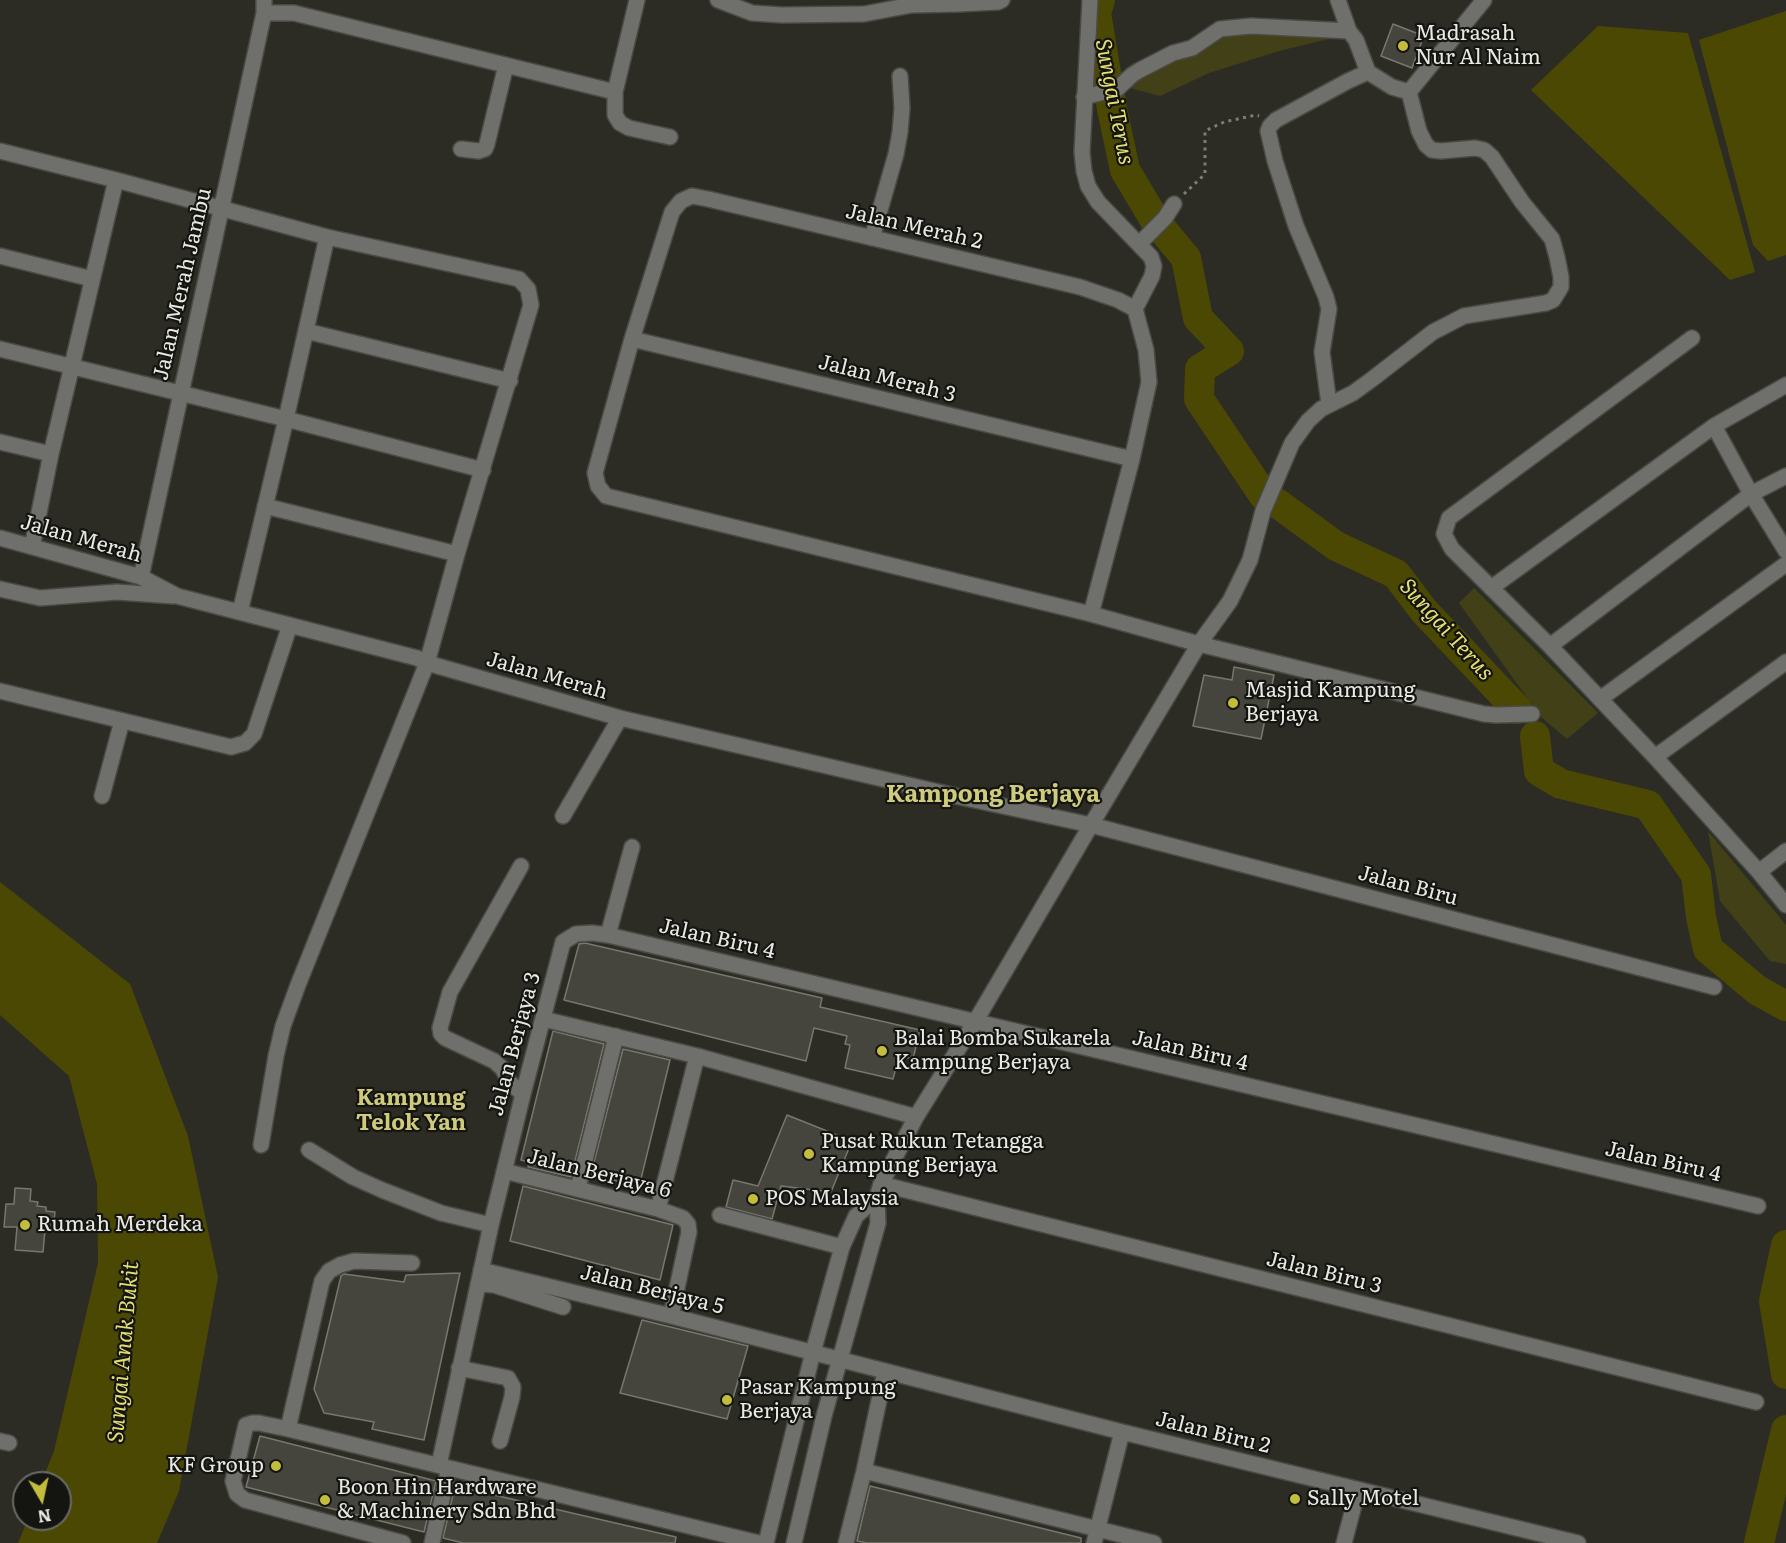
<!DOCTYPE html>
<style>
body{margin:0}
#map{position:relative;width:1786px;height:1543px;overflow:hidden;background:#2c2c25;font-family:Literata,serif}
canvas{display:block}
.north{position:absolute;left:12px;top:1471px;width:60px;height:60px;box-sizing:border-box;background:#141411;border:2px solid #696965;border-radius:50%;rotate:171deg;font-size:16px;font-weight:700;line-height:24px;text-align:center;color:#e9e9e4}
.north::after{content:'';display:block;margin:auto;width:21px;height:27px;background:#c3bd3e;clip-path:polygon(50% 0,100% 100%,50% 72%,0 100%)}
</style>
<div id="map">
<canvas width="1786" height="1543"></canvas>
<div class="north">N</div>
</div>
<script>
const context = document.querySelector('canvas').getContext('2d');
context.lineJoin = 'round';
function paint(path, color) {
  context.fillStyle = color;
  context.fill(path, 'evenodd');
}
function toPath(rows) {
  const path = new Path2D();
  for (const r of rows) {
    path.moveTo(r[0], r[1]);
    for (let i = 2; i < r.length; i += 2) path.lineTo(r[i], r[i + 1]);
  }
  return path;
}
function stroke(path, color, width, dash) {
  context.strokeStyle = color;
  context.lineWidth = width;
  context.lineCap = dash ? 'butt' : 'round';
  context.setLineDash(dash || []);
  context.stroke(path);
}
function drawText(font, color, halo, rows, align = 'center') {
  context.font = font + ' Literata,serif';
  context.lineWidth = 4.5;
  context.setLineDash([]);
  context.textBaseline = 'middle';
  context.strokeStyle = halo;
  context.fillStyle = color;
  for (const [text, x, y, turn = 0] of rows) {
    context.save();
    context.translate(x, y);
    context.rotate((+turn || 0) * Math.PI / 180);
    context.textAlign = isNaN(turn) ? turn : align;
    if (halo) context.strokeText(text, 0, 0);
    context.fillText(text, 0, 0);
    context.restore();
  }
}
paint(toPath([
 [1260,31,1337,37,1279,51,1209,73,1160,96,1130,88,1134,77,1221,34],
 [1474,588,1598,713,1567,739,1541,717,1459,603],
 [1708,831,1786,925,1786,964,1770,961,1720,901]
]), '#424016');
paint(toPath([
 [1786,11,1786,255,1768,261,1753,245,1699,40],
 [1598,26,1688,33,1755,272,1730,280,1531,90],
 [0,882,130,984,188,1136,218,1277,179,1491,157,1543,18,1543,28,1519,60,1519,60,1483,41,1483,54,1451,98,1263,97,1184,69,1076,0,1015]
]), '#4b4803');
stroke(toPath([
 [1100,0,1096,13,1112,109,1125,170,1156,222,1186,258,1198,318,1229,351,1200,369,1199,399,1264,496],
 [1277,503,1336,546,1396,574,1424,611,1517,709],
 [1535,736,1539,771,1561,784,1648,805,1696,875,1701,917,1708,949,1757,990,1786,1006],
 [1786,1245,1774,1301,1786,1374],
 [1759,1543,1786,1430]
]), '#4b4803', 30);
const building = toPath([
 [1393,24,1424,36,1412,68,1381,56,1393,24],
 [1234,667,1274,675,1261,739,1193,726,1204,675,1232,680,1234,667],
 [585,943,822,998,820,1007,920,1030,913,1059,899,1056,893,1079,845,1068,850,1045,845,1044,847,1036,814,1028,806,1061,564,1000,579,944,585,943],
 [553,1031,604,1044,571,1177,528,1167,529,1162,521,1160,553,1031],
 [623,1049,670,1060,639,1187,591,1174,623,1049],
 [787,1115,852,1141,831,1192,781,1186,772,1219,726,1207,733,1180,758,1186,787,1115],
 [523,1186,673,1225,660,1280,510,1241,523,1186],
 [15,1188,31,1189,30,1201,38,1202,37,1206,46,1207,46,1211,55,1212,53,1230,45,1230,43,1252,15,1250,17,1227,4,1227,6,1204,14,1204,15,1188],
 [460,1273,424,1440,372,1429,374,1422,324,1413,314,1389,341,1276,344,1274,404,1282,406,1275,460,1273],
 [642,1320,748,1346,727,1419,620,1393,642,1320],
 [260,1436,436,1481,424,1532,246,1487,260,1436],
 [455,1486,676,1537,675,1543,463,1543,443,1538,455,1486],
 [870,1486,1081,1538,1081,1543,867,1543,857,1541,870,1486]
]);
paint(building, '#45453d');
stroke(building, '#77776e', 1.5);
const minor = toPath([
 [637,0,615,92,615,115,620,123,629,128,670,137],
 [718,0,752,13,782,15,864,14,912,5,959,4,998,2,1002,0],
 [1090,0,1082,152,1084,171,1088,186,1098,202,1151,257,1154,266,1152,276,1135,309],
 [1338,0,1349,31,1356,40,1368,72,1392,87,1409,92],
 [264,13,294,13,615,92],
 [1409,92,1484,0],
 [1084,97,1117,89,1132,75,1140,70,1173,53,1192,48,1220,29,1251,26,1349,31],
 [461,149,479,151,485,149,487,144,506,65],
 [0,151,116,180,327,237,519,279,528,289,531,305,457,554,427,663,298,985,283,1026,276,1056,261,1145],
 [872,238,896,154,900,132,902,108,900,76],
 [1140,243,1165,218,1174,204],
 [0,256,92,279],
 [306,331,510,381],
 [1692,338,1449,518,1444,534,1452,549,1550,646,1655,757,1759,872,1786,905],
 [632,339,1132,459],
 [0,349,286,419,483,470],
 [1329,404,1322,352,1329,309,1326,297,1296,226,1275,161,1268,131,1270,126,1276,120,1348,81,1368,72],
 [1714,426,1751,494,1786,551],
 [0,442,51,454,32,547],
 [51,454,116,180],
 [265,506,457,554],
 [0,538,141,577,177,596,417,658,427,663,620,718,956,796,1091,825,1714,987],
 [141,577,264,13,264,0],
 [1491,588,1714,426,1786,385],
 [0,589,40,598,117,592,173,596],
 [240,612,286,419,327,237],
 [1091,614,1132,459,1149,382,1146,350,1135,309,1118,300,1080,287,708,199,692,196,681,201,672,212,632,339,595,473,598,486,606,496,1091,614,1199,644,1484,714,1496,715,1532,714],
 [1550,646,1751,494,1786,476],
 [0,691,231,747,245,743,254,734,290,625],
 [1600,699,1786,564],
 [1655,757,1786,662],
 [102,796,122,721],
 [563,816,620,718],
 [521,866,450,992,440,1028,441,1034,445,1038,494,1061,503,1069,509,1082,523,1094],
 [1759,872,1786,851],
 [608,935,632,847],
 [543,1019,697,1056,916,1117],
 [309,1150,353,1177,382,1190,441,1213,491,1225],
 [504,1171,658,1209,683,1218,688,1224,689,1232,671,1316],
 [881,1184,1756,1402],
 [578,1188,616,1036],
 [658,1209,697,1056],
 [720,1215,842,1247],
 [481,1270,671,1316,1122,1432,1578,1543],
 [478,1284,494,1285,563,1307],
 [459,1368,508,1378,513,1387,512,1397,500,1441],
 [288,1429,322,1281,329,1271,340,1265,354,1261,412,1263],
 [0,1441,9,1443],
 [439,1465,491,1225,523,1094,563,942,576,934,592,933,608,935,1758,1206],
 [864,1471,1154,1543],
 [403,1543,245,1500,237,1494,233,1481,246,1425,252,1423,259,1423,288,1429,759,1543],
 [432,1543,449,1468],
 [766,1543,813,1352,842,1247,856,1216,877,1197],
 [794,1543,824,1416,878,1223,877,1197,881,1184,916,1117,975,1022,1091,825,1199,644,1230,601,1250,560,1263,511,1292,443,1308,421,1321,409,1353,393,1371,380,1433,332,1464,316,1546,303,1553,300,1561,287,1561,277,1557,257,1552,239,1522,202,1492,157,1484,150,1475,148,1441,151,1432,150,1426,145,1419,131,1409,92],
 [846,1543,864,1471,885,1372],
 [1094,1543,1122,1432],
 [1344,1543,1358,1490]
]);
stroke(minor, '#4a4a44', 18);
stroke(toPath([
 [1184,194,1205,174,1205,131,1224,122,1256,115,1259,116]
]), '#7d7d76', 3, [3, 4.5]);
stroke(minor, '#6f6f6b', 15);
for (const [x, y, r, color] of [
 [1403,46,6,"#c3bd3e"],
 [1233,703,6,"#c3bd3e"],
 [882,1051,6,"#c3bd3e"],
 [809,1154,6,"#c3bd3e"],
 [753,1199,6,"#c3bd3e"],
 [25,1225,6,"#c3bd3e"],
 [727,1400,6,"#c3bd3e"],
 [276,1466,6,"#c3bd3e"],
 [1295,1499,6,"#c3bd3e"],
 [325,1500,6,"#c3bd3e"]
]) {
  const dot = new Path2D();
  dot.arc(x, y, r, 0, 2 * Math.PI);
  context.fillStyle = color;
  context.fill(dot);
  stroke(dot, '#141411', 2);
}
drawText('21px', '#e9e9e4', '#141411', [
 ["Madrasah",1415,34],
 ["Nur Al Naim",1415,58],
 ["Masjid Kampung",1245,691],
 ["Berjaya",1245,715],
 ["Balai Bomba Sukarela",894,1039],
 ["Kampung Berjaya",894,1063],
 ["Pusat Rukun Tetangga",821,1142],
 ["Kampung Berjaya",821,1166],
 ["POS Malaysia",765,1199],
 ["Rumah Merdeka",37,1225],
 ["Pasar Kampung",739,1388],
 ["Berjaya",739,1412],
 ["KF Group",264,1466,"right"],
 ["Boon Hin Hardware",337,1488],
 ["& Machinery Sdn Bhd",337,1512],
 ["Sally Motel",1307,1499]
], 'left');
drawText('21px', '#e9e9e4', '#141411', [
 ["Jalan Merah 2",914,227,13],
 ["Jalan Merah Jambu",183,284,-77],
 ["Jalan Merah 3",887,379,14],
 ["Jalan Merah",81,539,16],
 ["Jalan Merah",547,676,16],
 ["Jalan Biru",1408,886,15],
 ["Jalan Biru 4",717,939,13],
 ["Jalan Berjaya 3",515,1044,-75],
 ["Jalan Biru 4",1190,1051,13],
 ["Jalan Biru 4",1663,1162,13],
 ["Jalan Berjaya 6",599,1174,14],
 ["Jalan Biru 3",1324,1273,14],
 ["Jalan Berjaya 5",652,1290,14],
 ["Jalan Biru 2",1213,1433,14]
]);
drawText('italic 22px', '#e3de70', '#141411', [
 ["Sungai Terus",1114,102,79],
 ["Sungai Terus",1446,630,48],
 ["Sungai Anak Bukit",124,1352,-85]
]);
drawText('bold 22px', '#cfcb7d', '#141411', [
 ["Kampung",411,1099],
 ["Telok Yan",411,1124]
]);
drawText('bold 24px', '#cfcb7d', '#141411', [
 ["Kampong Berjaya",993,795]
]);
</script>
